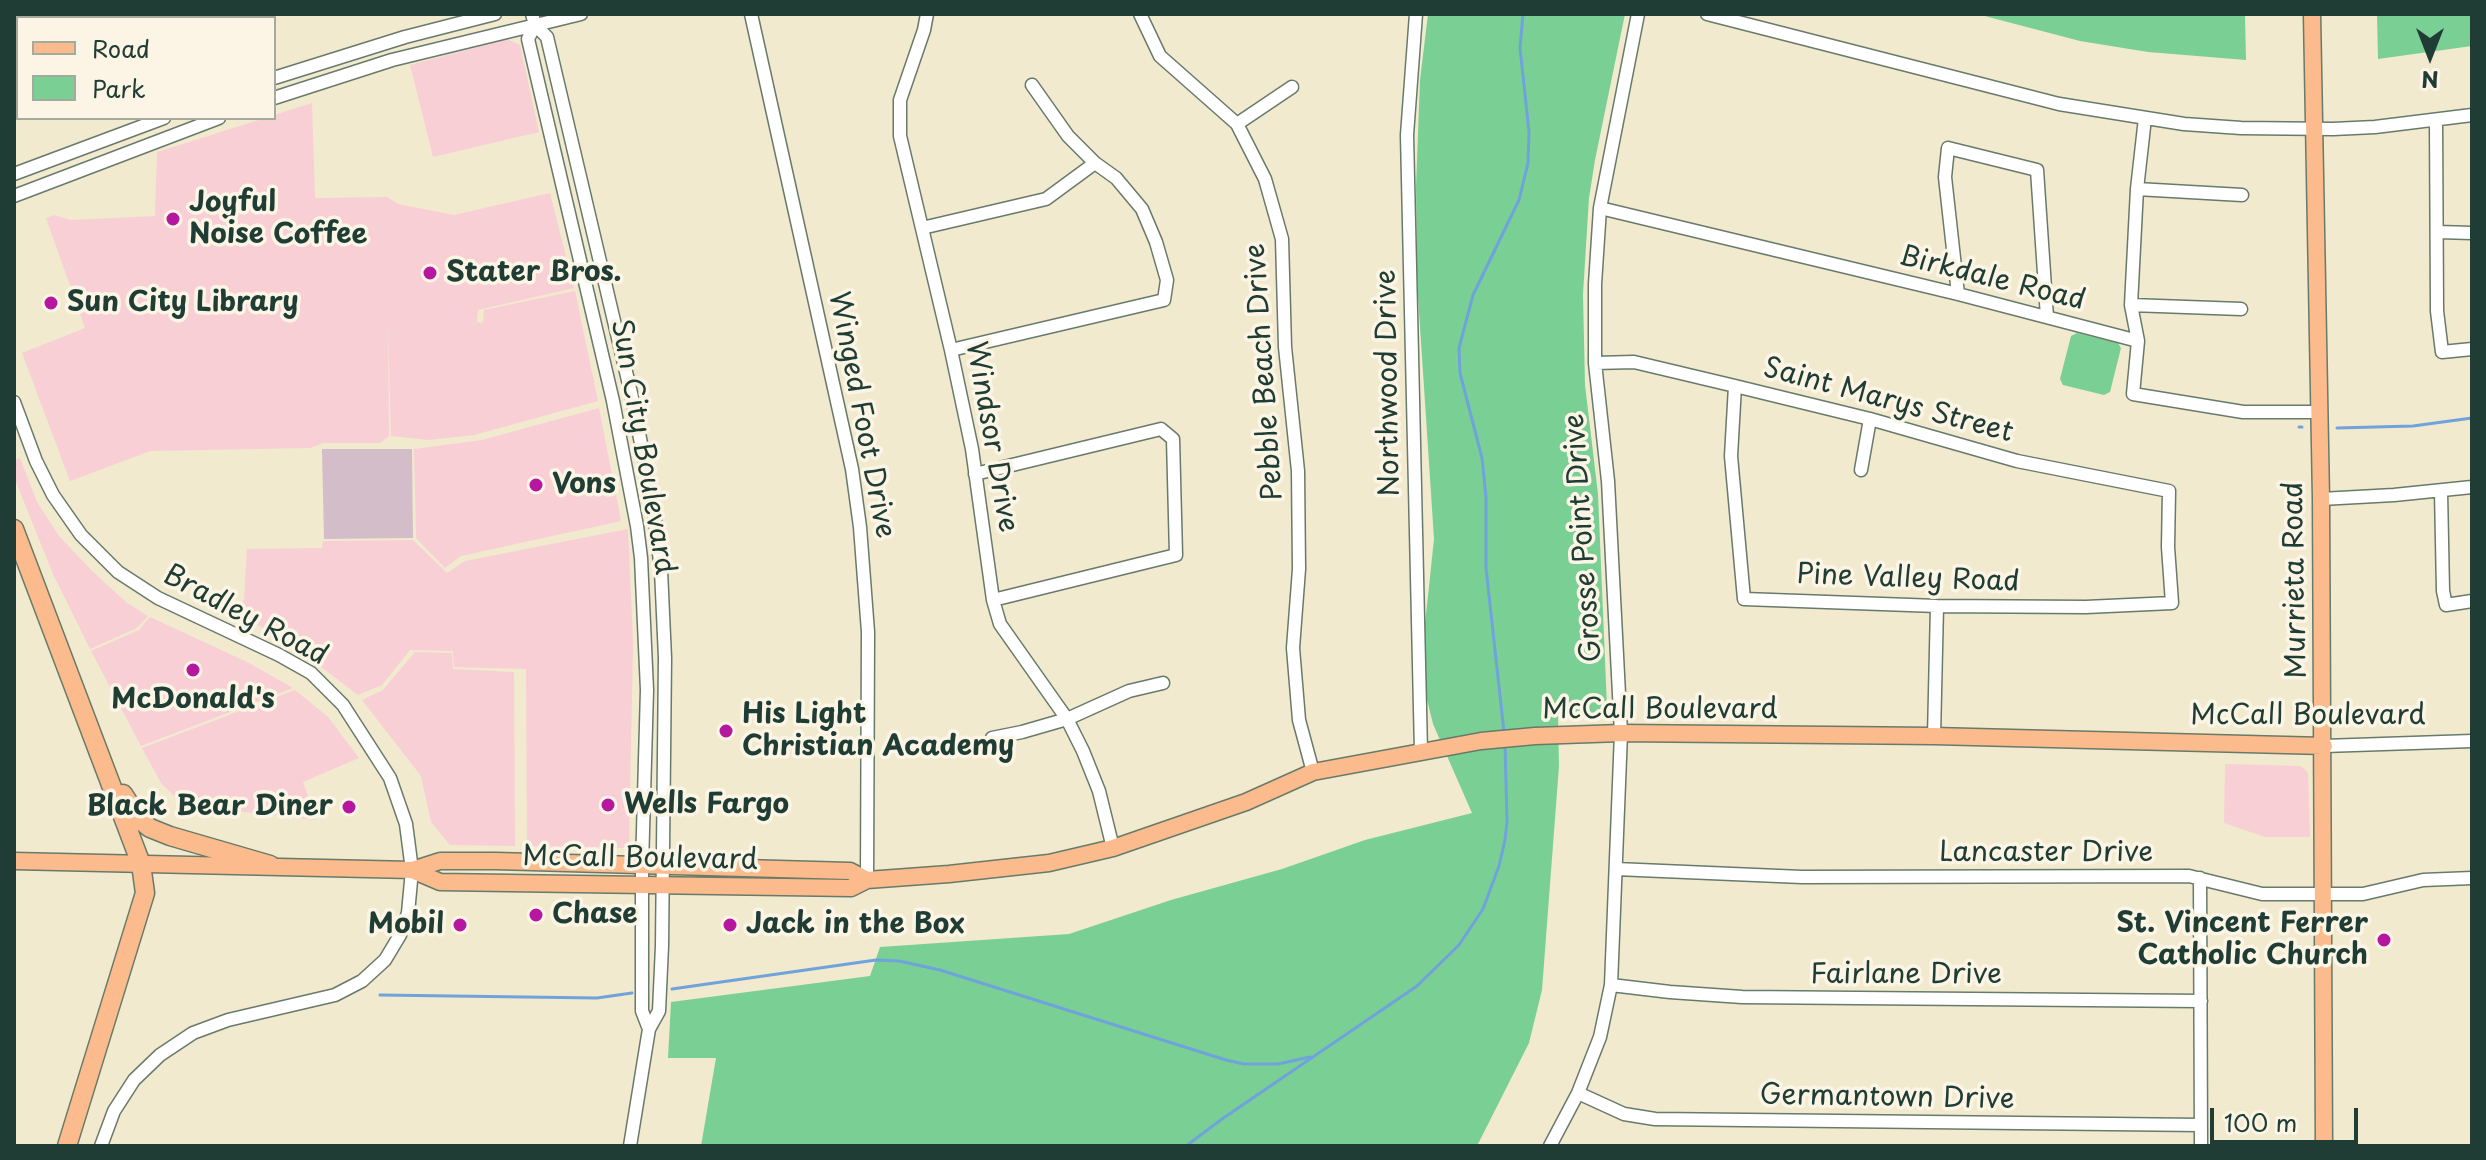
<!DOCTYPE html>
<style>
body{margin:0}
#map{position:relative;width:2486px;height:1160px;overflow:hidden;background:#f1eace;font-family:"Playpen Sans",sans-serif}
canvas{display:block}
.frame{position:absolute;inset:0;border:16px solid #1f3d34;pointer-events:none}
.legend{position:absolute;left:16px;top:16px;width:260px;height:104px;box-sizing:border-box;background:#fcf5e5;border:2px solid #a4ab9e;margin:0;padding:10px 14px;list-style:none;font-size:24px;color:#1f3d34}
.legend li{display:flex;align-items:center;gap:16px;height:40px}
.legend b{width:40px;border:2px solid #a4ab9e}
.north{position:absolute;left:2390px;top:16px;width:80px;height:80px;-webkit-text-stroke:6px #fcf5e5;paint-order:stroke;rotate:180deg;font-size:22px;font-weight:700;line-height:32px;text-align:center;color:#1f3d34}
.north::after{content:'';display:block;margin:auto;width:28px;height:36px;background:#1f3d34;clip-path:polygon(50% 0,100% 100%,50% 72%,0 100%)}
.scale{position:absolute;left:2210px;top:1108px;width:148px;height:36px;box-sizing:border-box;border:4px solid #1f3d34;border-top:0;padding-left:10px;font-size:24px;line-height:28px;white-space:nowrap;color:#1f3d34;-webkit-text-stroke:6px #fcf5e5;paint-order:stroke}
</style>
<div id="map">
<canvas width="2486" height="1160"></canvas>
<div class="frame"></div>
<ul class="legend">
<li><b style="height:10px;background:#fbbb8c"></b>Road</li>
<li><b style="height:22px;background:#7ad094"></b>Park</li>
</ul>
<div class="north">N</div>
<div class="scale">100 m</div>
</div>
<script>
const context = document.querySelector('canvas').getContext('2d');
context.lineJoin = 'round';
function paint(path, color) {
  context.fillStyle = color;
  context.fill(path, 'evenodd');
}
function toPath(rows) {
  const path = new Path2D();
  for (const r of rows) {
    path.moveTo(r[0], r[1]);
    for (let i = 2; i < r.length; i += 2) path.lineTo(r[i], r[i + 1]);
  }
  return path;
}
function stroke(path, color, width, dash) {
  context.strokeStyle = color;
  context.lineWidth = width;
  context.lineCap = dash ? 'butt' : 'round';
  context.setLineDash(dash || []);
  context.stroke(path);
}
function drawText(font, color, halo, rows, align = 'center') {
  context.font = font + ' "Playpen Sans",sans-serif';
  context.lineWidth = 7;
  context.setLineDash([]);
  context.textBaseline = 'middle';
  context.strokeStyle = halo;
  context.fillStyle = color;
  for (const [text, x, y, turn = 0] of rows) {
    context.save();
    context.translate(x, y);
    context.rotate((+turn || 0) * Math.PI / 180);
    context.textAlign = isNaN(turn) ? turn : align;
    if (halo) context.strokeText(text, 0, 0);
    context.fillText(text, 0, 0);
    context.restore();
  }
}
paint(toPath([
 [507,39,520,45,539,132,433,157,410,65],
 [312,103,315,198,387,197,398,204,454,215,550,193,574,288,478,310,477,322,483,323,484,310,575,291,598,401,474,435,429,440,391,436,388,323,389,436,380,443,323,443,310,448,150,451,70,481,22,353,85,328,46,218,55,215,70,220,155,216,157,152,265,118,274,118,274,115],
 [599,408,621,521,461,556,445,568,416,538,414,449,482,440],
 [20,458,37,502,59,536,91,570,127,603,148,616,137,628,90,649,53,574,14,477,14,460],
 [628,529,633,642,629,848,527,846,526,669,454,667,453,651,410,650,382,685,358,695,283,638,240,616,244,599,247,549,322,548,323,541,413,540,447,573,465,561],
 [150,617,247,662,293,688,141,746,91,651,139,630],
 [415,652,452,653,453,669,514,672,515,846,450,845,431,822,421,776,362,700,383,690],
 [295,690,328,717,359,758,303,782,316,820,183,805,161,783,142,748],
 [2225,764,2301,766,2308,773,2310,837,2265,837,2224,823]
]), '#f7cfd5');
paint(toPath([
 [322,449,412,449,413,538,324,539]
]), '#d2bdc8');
paint(toPath([
 [1428,14,1625,14,1595,160,1589,198,1583,294,1585,385,1598,494,1607,707,1602,713,1558,714,1559,766,1542,990,1529,1043,1477,1146,701,1146,716,1058,668,1058,671,1002,870,976,880,947,1069,934,1171,900,1282,869,1365,840,1472,813,1433,724,1420,671,1434,539,1417,281,1416,187,1420,80],
 [1977,14,2245,14,2246,60,2148,52,2080,41],
 [2377,14,2472,14,2472,46,2378,59],
 [2077,333,2118,343,2121,348,2110,392,2104,395,2063,385,2060,379,2071,336]
]), '#7ad094');
stroke(toPath([
 [2299,427,2302,427],
 [2337,428,2413,426,2472,418],
 [1504,732,1486,568,1486,497,1482,458,1460,373,1459,348,1473,295,1519,200,1528,163,1529,132,1520,48,1523,14],
 [672,989,876,960,899,961,940,970,1226,1060,1244,1064,1278,1064,1310,1057],
 [380,995,597,998,632,993],
 [1186,1146,1222,1119,1417,986,1459,945,1483,909,1499,866,1505,840,1507,822,1505,744]
]), '#70a3dc', 3);
const minor = toPath([
 [532,14,535,25,547,37,631,393,653,504,661,570,665,658,662,946,659,1011,649,1029,630,1146],
 [751,14,852,469,860,527,868,632,867,880],
 [927,14,924,30,900,100,900,136,951,350,972,449,993,600,1000,624,1067,719,1083,751,1099,791,1113,848],
 [1140,14,1160,56,1237,124,1265,179,1282,239,1285,347,1298,471,1299,569,1293,648,1299,720,1313,772],
 [1416,14,1407,135,1421,752],
 [1707,14,2059,104,2184,124,2241,128,2333,129,2375,127,2472,115],
 [535,25,528,39,613,401,637,526,641,558,647,690,642,866,642,1011,649,1029],
 [274,78,405,37,495,14],
 [274,98,392,60,581,14],
 [2436,121,2437,311,2442,352,2472,349],
 [1237,124,1292,87],
 [14,174,164,118],
 [2137,189,2242,195],
 [14,196,219,118],
 [1600,208,1958,294,2138,341,2133,394,2243,412,2320,412],
 [922,228,1046,199,1095,163],
 [2438,232,2472,233],
 [1958,294,1945,177,1948,148,2037,170,2047,317],
 [2131,305,2241,309],
 [2138,341,2131,305,2137,189,2145,118],
 [951,350,1164,300,1167,280,1156,242,1142,209,1116,178,1095,163,1068,136,1032,85],
 [1595,363,1634,362,1735,386,1870,419,2017,461,2169,491,2168,547,2172,603,2086,607,1937,606,1744,599,1731,456,1735,386],
 [14,402,36,461,53,495,81,535,118,572,158,598,279,655,311,673,343,705,390,778,406,824,412,870,408,913,400,935,385,960,362,981,335,995,228,1020,193,1033,160,1055,134,1080,114,1111,101,1146],
 [1861,470,1870,419],
 [975,474,1161,429,1173,439,1176,555,993,600],
 [2441,491,2443,591,2446,605,2472,601],
 [2321,499,2394,495,2472,487],
 [1934,736,1937,606],
 [992,738,1022,732,1067,719,1129,691,1163,683],
 [2324,746,2472,741],
 [1616,869,1802,877,2189,876,2262,894,2363,894,2423,880,2472,878],
 [2200,878,2201,1146],
 [1611,985,1670,992,1742,997,2201,1001],
 [1578,1093,1624,1114,1655,1119,2201,1125],
 [1550,1146,1578,1093,1600,1037,1611,985,1621,733,1608,481,1595,363,1595,284,1600,208,1638,14]
]);
const major = toPath([
 [2312,14,2321,499,2324,1146],
 [14,861,412,870,440,861,496,861,850,871,867,880],
 [412,870,440,882,851,888,867,880,949,874,1049,863,1113,848,1246,802,1313,772,1481,741,1535,736,1621,733,1934,736,2324,746]
]);
const highway = toPath([
 [14,529,141,864,145,893,67,1146],
 [123,794,140,820,150,828,170,836,270,865]
]);
stroke(minor, '#687a6a', 15);
stroke(major, '#687a6a', 19);
stroke(highway, '#687a6a', 21);
stroke(minor, '#fff', 12);
stroke(major, '#fbbb8c', 16);
stroke(highway, '#fbbb8c', 18);
for (const [x, y, r, color] of [
 [173,219,8,"#b5179e"],
 [430,273,8,"#b5179e"],
 [51,303,8,"#b5179e"],
 [536,485,8,"#b5179e"],
 [193,670,8,"#b5179e"],
 [726,731,8,"#b5179e"],
 [608,805,8,"#b5179e"],
 [349,807,8,"#b5179e"],
 [536,915,8,"#b5179e"],
 [460,925,8,"#b5179e"],
 [730,925,8,"#b5179e"],
 [2384,940,8,"#b5179e"]
]) {
  const dot = new Path2D();
  dot.arc(x, y, r, 0, 2 * Math.PI);
  context.fillStyle = color;
  context.fill(dot);
  stroke(dot, '#fcf5e5', 3);
}
drawText('bold 28px', '#1f3d34', '#fcf5e5', [
 ["Joyful",189,203],
 ["Noise Coffee",189,235],
 ["Stater Bros.",446,273],
 ["Sun City Library",67,303],
 ["Vons",552,485],
 ["McDonald's",193,700,"center"],
 ["His Light",742,715],
 ["Christian Academy",742,747],
 ["Wells Fargo",624,805],
 ["Black Bear Diner",333,807,"right"],
 ["Chase",552,915],
 ["St. Vincent Ferrer",2368,924,"right"],
 ["Catholic Church",2368,956,"right"],
 ["Mobil",444,925,"right"],
 ["Jack in the Box",746,925]
], 'left');
drawText('28px', '#1f3d34', '#fcf5e5', [
 ["Birkdale Road",1992,279,14],
 ["Pebble Beach Drive",1265,372,-94],
 ["Northwood Drive",1389,383,-91],
 ["Saint Marys Street",1888,401,15],
 ["Winged Foot Drive",861,415,79],
 ["Windsor Drive",991,437,80],
 ["Sun City Boulevard",642,447,80],
 ["Grosse Point Drive",1584,538,-94],
 ["Pine Valley Road",1908,579,2],
 ["Murrieta Road",2296,580,-91],
 ["Bradley Road",245,616,28],
 ["McCall Boulevard",1660,710],
 ["McCall Boulevard",2308,716],
 ["Lancaster Drive",2046,853],
 ["McCall Boulevard",640,859,1],
 ["Fairlane Drive",1906,975],
 ["Germantown Drive",1887,1098,1]
]);
</script>
